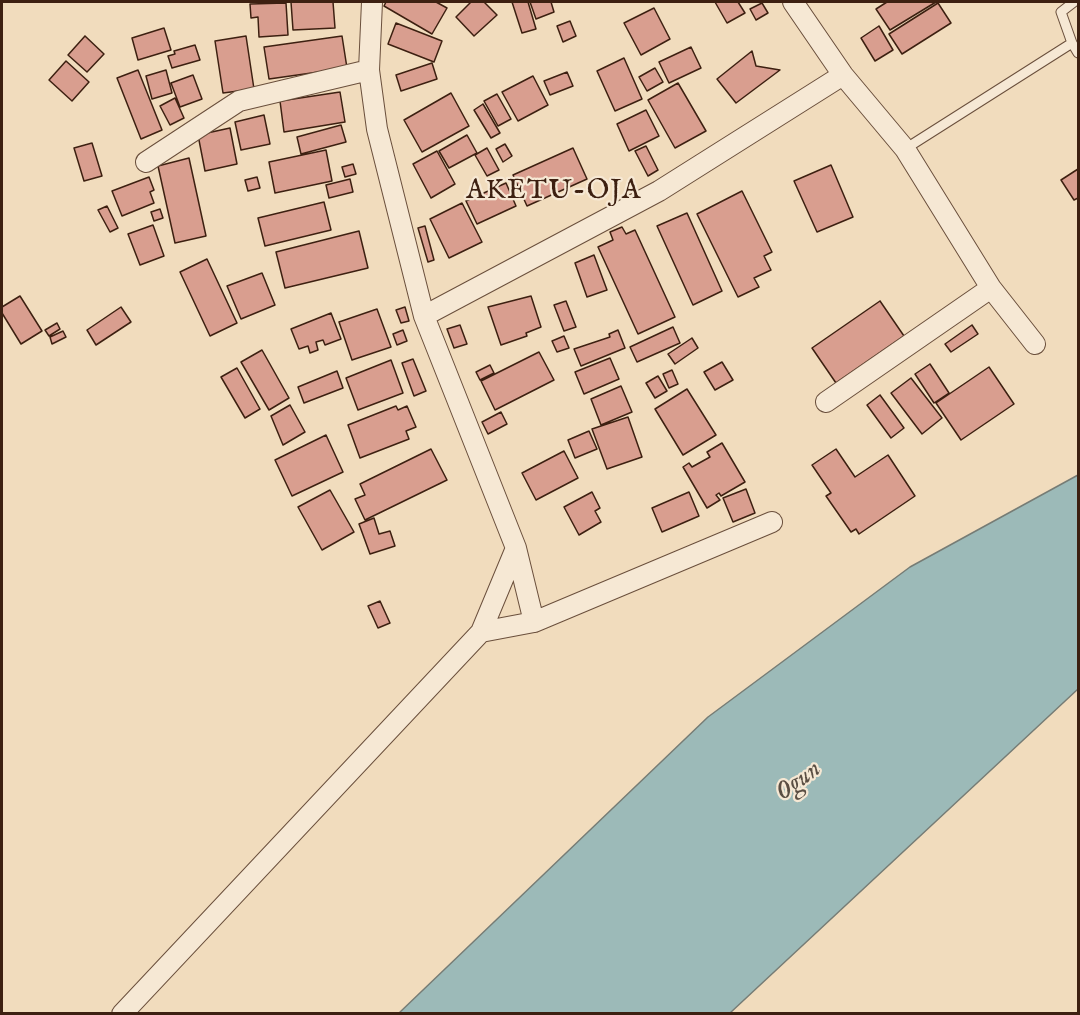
<!DOCTYPE html>
<style>
body{margin:0}
#map{position:relative;width:1080px;height:1015px;overflow:hidden;background:#f1dcbd;font-family:"IM FELL English",serif}
canvas{display:block}
.frame{position:absolute;inset:0;border:3px solid #3d2011;pointer-events:none}
</style>
<div id="map">
<canvas width="1080" height="1015"></canvas>
<div class="frame"></div>
</div>
<script>
const context = document.querySelector('canvas').getContext('2d');
context.lineJoin = 'round';
function paint(path, color) {
  context.fillStyle = color;
  context.fill(path, 'evenodd');
}
function toPath(rows) {
  const path = new Path2D();
  for (const r of rows) {
    path.moveTo(r[0], r[1]);
    for (let i = 2; i < r.length; i += 2) path.lineTo(r[i], r[i + 1]);
  }
  return path;
}
function stroke(path, color, width, dash) {
  context.strokeStyle = color;
  context.lineWidth = width;
  context.lineCap = dash ? 'butt' : 'round';
  context.setLineDash(dash || []);
  context.stroke(path);
}
function drawText(font, color, halo, rows, align = 'center') {
  context.font = font + ' "IM FELL English",serif';
  context.lineWidth = 4.5;
  context.setLineDash([]);
  context.textBaseline = 'middle';
  context.strokeStyle = halo;
  context.fillStyle = color;
  for (const [text, x, y, turn = 0] of rows) {
    context.save();
    context.translate(x, y);
    context.rotate((+turn || 0) * Math.PI / 180);
    context.textAlign = isNaN(turn) ? turn : align;
    if (halo) context.strokeText(text, 0, 0);
    context.fillText(text, 0, 0);
    context.restore();
  }
}
const water = toPath([
 [1078,475,1078,689,730,1013,399,1013,708,717,910,567,1078,475]
]);
paint(water, '#9cbab8');
stroke(water, '#767c75', 1.5);
const building = toPath([
 [291,2,333,2,335,28,293,30,291,2],
 [386,2,436,2,447,8,432,34,384,6,386,2],
 [471,2,484,2,497,15,474,36,456,17,471,2],
 [512,2,528,2,536,29,522,33,512,2],
 [530,2,551,2,554,12,536,19,530,2],
 [715,2,738,2,745,13,727,23,715,2],
 [887,2,886,2,936,2,890,30,876,9,887,2],
 [286,3,288,35,259,37,258,17,251,18,250,4,286,3],
 [762,3,768,13,756,20,750,9,762,3],
 [938,3,951,23,902,54,889,34,938,3],
 [654,8,670,39,641,55,624,23,654,8],
 [570,21,576,36,563,42,557,26,570,21],
 [396,23,442,41,434,62,388,44,396,23],
 [879,26,893,50,875,61,861,38,879,26],
 [164,28,171,50,138,60,132,38,164,28],
 [85,36,104,54,87,72,68,55,85,36],
 [246,36,254,89,223,93,215,41,246,36],
 [342,36,347,68,269,79,264,47,342,36],
 [195,45,200,60,172,68,168,56,175,54,174,51,195,45],
 [691,47,701,68,669,83,659,62,691,47],
 [752,51,756,66,780,70,736,103,717,79,752,51],
 [624,58,642,99,615,111,597,71,624,58],
 [66,61,89,82,72,101,49,80,66,61],
 [432,63,437,79,401,91,396,75,432,63],
 [655,68,663,82,647,91,639,77,655,68],
 [138,70,162,130,141,139,117,78,138,70],
 [166,70,172,93,152,99,146,76,166,70],
 [567,72,573,86,550,95,544,81,567,72],
 [193,75,202,99,180,107,171,83,193,75],
 [533,76,548,105,518,121,502,92,533,76],
 [678,83,706,131,675,148,648,100,678,83],
 [340,92,345,122,284,132,280,101,340,92],
 [451,93,469,126,422,152,404,120,451,93],
 [497,94,511,119,498,126,484,101,497,94],
 [175,98,184,118,170,125,160,106,175,98],
 [483,104,500,133,491,138,474,110,483,104],
 [646,110,659,136,629,151,617,124,646,110],
 [264,115,270,144,241,150,235,122,264,115],
 [341,125,346,142,301,154,297,137,341,125],
 [230,128,237,164,205,171,198,135,230,128],
 [467,135,477,153,449,168,439,151,467,135],
 [92,143,102,176,84,181,74,148,92,143],
 [505,144,512,156,503,162,496,149,505,144],
 [646,146,658,170,648,176,635,151,646,146],
 [487,148,499,170,487,176,475,155,487,148],
 [573,148,587,179,527,206,513,175,573,148],
 [326,150,332,181,275,193,269,162,326,150],
 [437,151,455,184,431,198,413,164,437,151],
 [189,158,206,236,175,243,158,166,189,158],
 [353,164,356,174,345,177,342,167,353,164],
 [831,165,853,217,817,232,794,181,831,165],
 [1078,169,1078,198,1074,200,1061,180,1078,169],
 [149,177,154,190,150,192,154,203,122,216,112,191,149,177],
 [257,177,260,188,248,191,245,180,257,177],
 [350,179,353,192,329,198,326,185,350,179],
 [506,183,516,206,477,224,466,201,506,183],
 [742,191,772,252,764,256,771,270,754,278,759,287,738,297,697,214,742,191],
 [324,202,331,230,265,246,258,218,324,202],
 [462,203,482,242,449,258,430,219,462,203],
 [107,206,118,228,110,232,98,210,107,206],
 [160,209,163,218,154,221,151,212,160,209],
 [687,213,722,291,693,305,657,226,687,213],
 [153,225,164,256,140,265,128,234,153,225],
 [425,226,434,260,428,262,418,228,425,226],
 [622,227,626,234,635,230,675,317,638,334,598,247,613,240,610,232,622,227],
 [359,231,368,268,285,288,276,252,359,231],
 [594,255,607,290,587,297,575,263,594,255],
 [207,259,237,323,210,336,180,272,207,259],
 [262,273,275,305,241,319,227,286,262,273],
 [20,296,42,331,21,344,2,313,2,307,20,296],
 [531,296,541,327,526,333,527,336,501,345,488,307,531,296],
 [566,301,576,327,564,331,554,305,566,301],
 [880,301,904,336,836,383,812,348,880,301],
 [121,307,131,322,96,345,87,330,121,307],
 [405,307,409,321,401,323,396,310,405,307],
 [377,309,391,347,352,360,339,322,377,309],
 [331,313,341,339,325,345,323,340,316,342,318,350,310,353,308,346,299,349,291,329,331,313],
 [57,323,60,329,49,336,45,330,57,323],
 [460,325,467,344,454,348,447,329,460,325],
 [972,325,978,334,951,352,945,344,972,325],
 [673,327,680,343,637,362,630,347,673,327],
 [403,330,407,341,397,345,393,334,403,330],
 [618,330,625,348,581,366,574,349,610,337,609,334,618,330],
 [63,331,66,337,52,344,50,337,63,331],
 [564,336,569,348,557,352,552,341,564,336],
 [692,338,698,348,675,364,668,354,692,338],
 [262,350,289,398,269,410,241,362,262,350],
 [539,352,554,380,495,410,481,381,539,352],
 [610,358,619,379,584,394,575,372,610,358],
 [413,359,426,391,414,396,402,363,413,359],
 [391,360,403,393,358,410,346,378,391,360],
 [722,362,733,380,715,390,704,372,722,362],
 [930,364,949,393,934,403,915,374,930,364],
 [490,365,494,373,480,380,476,372,490,365],
 [989,367,1014,404,961,440,936,403,989,367],
 [237,368,260,409,245,418,221,377,237,368],
 [672,370,678,384,669,388,663,374,672,370],
 [337,371,343,388,304,403,298,387,337,371],
 [658,376,667,391,655,398,646,383,658,376],
 [911,378,942,418,922,434,891,393,911,378],
 [621,386,632,412,601,425,591,399,621,386],
 [687,389,716,435,683,455,655,409,687,389],
 [880,395,904,428,891,438,867,405,880,395],
 [290,405,305,432,283,445,271,416,290,405],
 [396,406,398,410,407,406,416,427,406,431,409,439,360,458,348,425,396,406],
 [501,412,507,424,488,434,482,422,501,412],
 [628,417,642,457,607,469,592,429,628,417],
 [589,431,597,449,575,458,568,440,589,431],
 [326,435,343,472,292,496,275,460,326,435],
 [722,443,745,482,721,496,719,493,716,495,720,500,707,508,683,467,689,463,692,467,710,457,707,452,722,443],
 [431,449,447,480,365,520,355,499,365,495,360,484,431,449],
 [836,449,855,477,888,455,915,496,859,534,856,529,851,532,826,496,831,493,812,465,836,449],
 [564,451,578,478,536,500,522,473,564,451],
 [746,489,755,513,733,522,723,498,746,489],
 [330,490,354,532,322,550,298,507,330,490],
 [592,492,600,508,595,511,601,522,579,535,564,507,592,492],
 [689,492,699,516,662,532,652,508,689,492],
 [374,518,379,534,390,531,395,546,370,554,359,524,374,518],
 [380,601,390,623,378,628,368,606,380,601]
]);
paint(building, '#d99e8f');
stroke(building, '#3d2011', 1.5);
const lane = toPath([
 [1074,2,1061,12,1072,43,1078,53],
 [905,149,1072,43]
]);
const street = toPath([
 [372,2,369,70,377,129,424,316,516,548,534,622],
 [793,2,843,75,905,149,991,288,1035,344],
 [146,162,239,101,369,70],
 [424,316,659,191,843,75],
 [826,402,991,288],
 [481,632,534,622,772,522],
 [122,1014,481,632,516,548]
]);
stroke(lane, '#6a4f3c', 11);
stroke(street, '#6a4f3c', 22);
stroke(lane, '#f6e8d4', 9);
stroke(street, '#f6e8d4', 20);
drawText('italic 26px', '#5a4e43', '#f6e8d4', [
 ["Ogun",799,782,-37]
]);
context.letterSpacing = '1.5px';
drawText('27px', '#3d2011', '#f6e8d4', [
 ["AKETU-OJA",554,192]
]);
context.letterSpacing = '0px';
</script>
